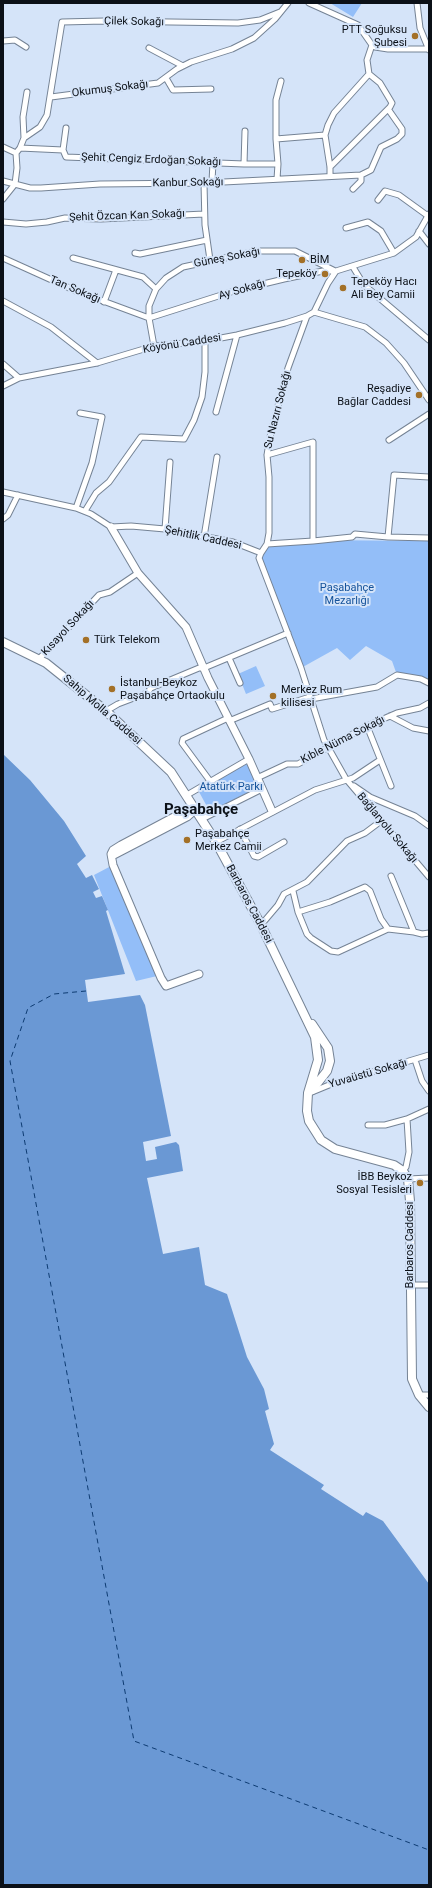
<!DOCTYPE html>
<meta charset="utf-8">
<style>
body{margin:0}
#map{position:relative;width:432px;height:1888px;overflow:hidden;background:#d5e4f9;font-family:Roboto,sans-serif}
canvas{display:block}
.frame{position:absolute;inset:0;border:4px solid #0b1017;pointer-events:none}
</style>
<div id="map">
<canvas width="432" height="1888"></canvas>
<div class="frame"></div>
</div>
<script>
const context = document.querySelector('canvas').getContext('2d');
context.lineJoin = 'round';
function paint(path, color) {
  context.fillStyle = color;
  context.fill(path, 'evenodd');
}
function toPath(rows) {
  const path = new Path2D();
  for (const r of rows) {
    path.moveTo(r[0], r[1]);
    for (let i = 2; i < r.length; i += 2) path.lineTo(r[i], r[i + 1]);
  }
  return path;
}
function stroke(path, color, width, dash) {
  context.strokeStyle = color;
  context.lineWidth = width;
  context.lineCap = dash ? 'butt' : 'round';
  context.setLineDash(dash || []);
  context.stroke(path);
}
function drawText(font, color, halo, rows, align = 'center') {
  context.font = font + ' Roboto,sans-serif';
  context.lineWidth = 4;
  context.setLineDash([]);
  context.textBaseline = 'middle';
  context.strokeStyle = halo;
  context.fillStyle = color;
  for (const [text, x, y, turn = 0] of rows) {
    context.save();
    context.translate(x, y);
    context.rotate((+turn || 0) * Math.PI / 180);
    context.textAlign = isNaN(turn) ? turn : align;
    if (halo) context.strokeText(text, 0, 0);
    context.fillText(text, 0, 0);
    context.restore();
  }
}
paint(toPath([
 [330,3,362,3,353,17],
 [315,540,429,541,429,683,397,675,392,661,366,646,350,660,337,648,301,668,259,558,267,544],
 [256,666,265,686,246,694,238,674],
 [247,764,258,787,210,812,198,790],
 [111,866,157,976,136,981,94,875]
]), '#93bef8');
paint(toPath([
 [3,754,30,780,64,821,86,856,77,864,86,878,92,875,99,889,93,892,96,898,102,896,108,910,106,911,125,974,85,980,88,1002,140,995,145,1005,171,1136,143,1142,146,1161,157,1159,155,1147,176,1142,179,1145,183,1171,147,1178,163,1254,199,1247,205,1285,227,1294,247,1357,264,1389,269,1409,265,1411,274,1444,270,1450,324,1485,321,1489,363,1516,366,1512,383,1521,429,1584,429,1885,3,1885]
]), '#6a98d4');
stroke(toPath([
 [86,991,54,994,28,1008,10,1061,134,1741,429,1850]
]), '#0d3b72', 1, [5, 4]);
const street = toPath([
 [309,3,358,25,372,45,375,47,388,49,428,49],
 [417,3,420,28,429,50],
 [3,41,15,40,26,47],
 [149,48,183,66],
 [166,78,173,90,211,89],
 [51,97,158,83,177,69,191,62,232,49,254,38,275,19,288,3],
 [66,128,63,150,66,157,244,164,278,164],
 [24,138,23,117,27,92],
 [276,139,325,135],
 [3,147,16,153],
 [20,148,63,150],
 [16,153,20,148,24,138,40,127,47,115,62,22,104,21,238,23,260,20,280,12],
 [244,164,245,131],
 [330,167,390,107,392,103,380,83,369,74],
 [330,176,330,167,325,135,328,125,334,113,369,74,367,60,372,45],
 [277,179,278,164,276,139,276,100,281,81],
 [3,181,30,188,41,188,100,184,204,183,361,175,371,170,381,147,397,139,402,134,402,129,388,109],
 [212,182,213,162],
 [204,183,205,225,210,260],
 [353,189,361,181,361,175],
 [3,199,15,184,17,168,16,153],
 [378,200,385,191,399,195,428,216],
 [3,222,26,224,47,222,65,218,101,219,204,214],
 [346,228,368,222,381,231,394,253],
 [419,231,429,244],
 [135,253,140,254,207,240],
 [3,258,76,291,149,318,234,291,284,279,323,271,336,271],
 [73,258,143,277,156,289],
 [353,267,364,285,429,340],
 [3,301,51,327,97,363],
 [104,302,116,270],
 [314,312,328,283,336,271,394,253,416,237,429,214],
 [314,312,365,327,386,343,404,363,429,400],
 [154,346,149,318,149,306,156,289,166,278,183,267,257,251,295,251,335,271],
 [3,364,19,378],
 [3,386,19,378,97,363,154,346,205,341,237,335,285,323,307,316,314,312],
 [216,412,237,335],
 [389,440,429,414],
 [267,455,313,442,313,541],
 [3,492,76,508,91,514,111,527,131,526,165,529,233,542,261,553,259,558,301,668,324,740,346,779,429,877],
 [76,508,92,463,102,417,80,413],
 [85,511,96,493,109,482,141,437,184,439,194,420,202,397,205,372,205,341],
 [3,519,8,515,18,495],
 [165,529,170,462],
 [204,537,217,457],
 [388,537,394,475,429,477],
 [267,544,313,541,352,537,355,534,388,537,429,538],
 [261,553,267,544,269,533,269,477,267,455,270,437,288,368,307,316],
 [229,658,240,683],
 [39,659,99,595,110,592,138,573],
 [311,699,377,687,397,675,421,679,429,683],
 [106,711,118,704,147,693,151,688,199,668,204,668,288,633],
 [390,716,413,728,429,731],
 [229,721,270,704,272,709,310,697],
 [367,726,391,786],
 [257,778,287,764,298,764,367,726,397,713,420,708,429,703],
 [210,781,182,743,183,739,228,718],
 [354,786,370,797,415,816,429,826],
 [187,795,249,759],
 [202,819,262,789],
 [240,829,254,856,258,857,284,842],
 [216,842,315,790,353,778,380,760],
 [391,876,414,932],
 [293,891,298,912,307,934,311,938,331,951,338,952,388,929,414,932,422,934,429,933],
 [298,912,330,902,365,887,370,891,381,919,388,929],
 [261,925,278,905,284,894,307,882,347,841,365,833,381,821],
 [415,1060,422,1081,429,1091],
 [312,1092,329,1085,429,1055],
 [368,1125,385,1125,407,1119],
 [403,1171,406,1167,409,1152,407,1119,429,1109],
 [408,1179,429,1178],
 [410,1285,429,1285],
 [419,1395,429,1395]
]);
const secondary = toPath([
 [111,527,138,573,186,627,208,678,249,759,272,811],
 [196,809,185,811,121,845,113,850,111,854,113,865,161,978,166,986,199,974],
 [114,855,187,817,195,810]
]);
const primary = toPath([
 [3,642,46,663,106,711,171,772,216,842,261,925,315,1037,318,1060,308,1093,307,1111,309,1121,321,1140,335,1149,394,1165,403,1171,408,1179,410,1201,412,1379,419,1395,429,1407],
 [312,1090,327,1071,330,1061,328,1048,312,1024]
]);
stroke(street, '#758395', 7);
stroke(secondary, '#758395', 9);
stroke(primary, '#758395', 10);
stroke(street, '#fff', 5);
stroke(secondary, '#fff', 7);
stroke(primary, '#fff', 8);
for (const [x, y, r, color] of [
 [415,36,4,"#a37027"],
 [302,260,4,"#a37027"],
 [325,274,4,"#a37027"],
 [343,288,4,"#a37027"],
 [419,395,4,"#a37027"],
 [86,640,4,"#a37027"],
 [112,689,4,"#a37027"],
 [273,696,4,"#a37027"],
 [187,840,4,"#a37027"],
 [420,1183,4,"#a37027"]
]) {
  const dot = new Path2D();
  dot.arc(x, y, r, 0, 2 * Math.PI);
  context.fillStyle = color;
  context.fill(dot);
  stroke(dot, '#d5e4f9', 1.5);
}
drawText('11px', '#0b1017', '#d5e4f9', [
 ["Çilek Sokağı",134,22,1],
 ["Okumuş Sokağı",110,89,-7],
 ["Şehit Cengiz Erdoğan Sokağı",151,160,2],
 ["Kanbur Sokağı",188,183,-1],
 ["Şehit Özcan Kan Sokağı",127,216,-2],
 ["Güneş Sokağı",227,258,-11],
 ["Tan Sokağı",75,290,23],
 ["Ay Sokağı",242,290,-16],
 ["Köyönü Caddesi",182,344,-9],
 ["Su Nazırı Sokağı",278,410,-76],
 ["Şehitlik Caddesi",203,538,12],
 ["Kısayol Sokağı",68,628,-47],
 ["Sahip Molla Caddesi",102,710,41],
 ["Kıble Nüma Sokağı",343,740,-27],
 ["Bağlaryolu Sokağı",387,828,50],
 ["Barbaros Caddesi",249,904,62],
 ["Yuvaüstü Sokağı",368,1074,-16],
 ["Barbaros Caddesi",410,1245,-90]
]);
drawText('11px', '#0b1017', '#d5e4f9', [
 ["PTT Soğuksu",407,30,"right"],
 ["Şubesi",407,43,"right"],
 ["BİM",310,260],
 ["Tepeköy",317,274,"right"],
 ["Tepeköy Hacı",351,282],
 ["Ali Bey Camii",351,295],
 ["Reşadiye",411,389,"right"],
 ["Bağlar Caddesi",411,402,"right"],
 ["Türk Telekom",94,640],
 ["İstanbul-Beykoz",120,683],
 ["Paşabahçe Ortaokulu",120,696],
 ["Merkez Rum",281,690],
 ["kilisesi",281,703],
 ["Paşabahçe",195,834],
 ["Merkez Camii",195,847],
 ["İBB Beykoz",412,1177,"right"],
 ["Sosyal Tesisleri",412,1190,"right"]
], 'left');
drawText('11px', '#14529a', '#d5e4f9', [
 ["Paşabahçe",347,588],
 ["Mezarlığı",347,601],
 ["Atatürk Parkı",231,787]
]);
drawText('bold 15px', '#0b1017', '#d5e4f9', [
 ["Paşabahçe",201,810]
]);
</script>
